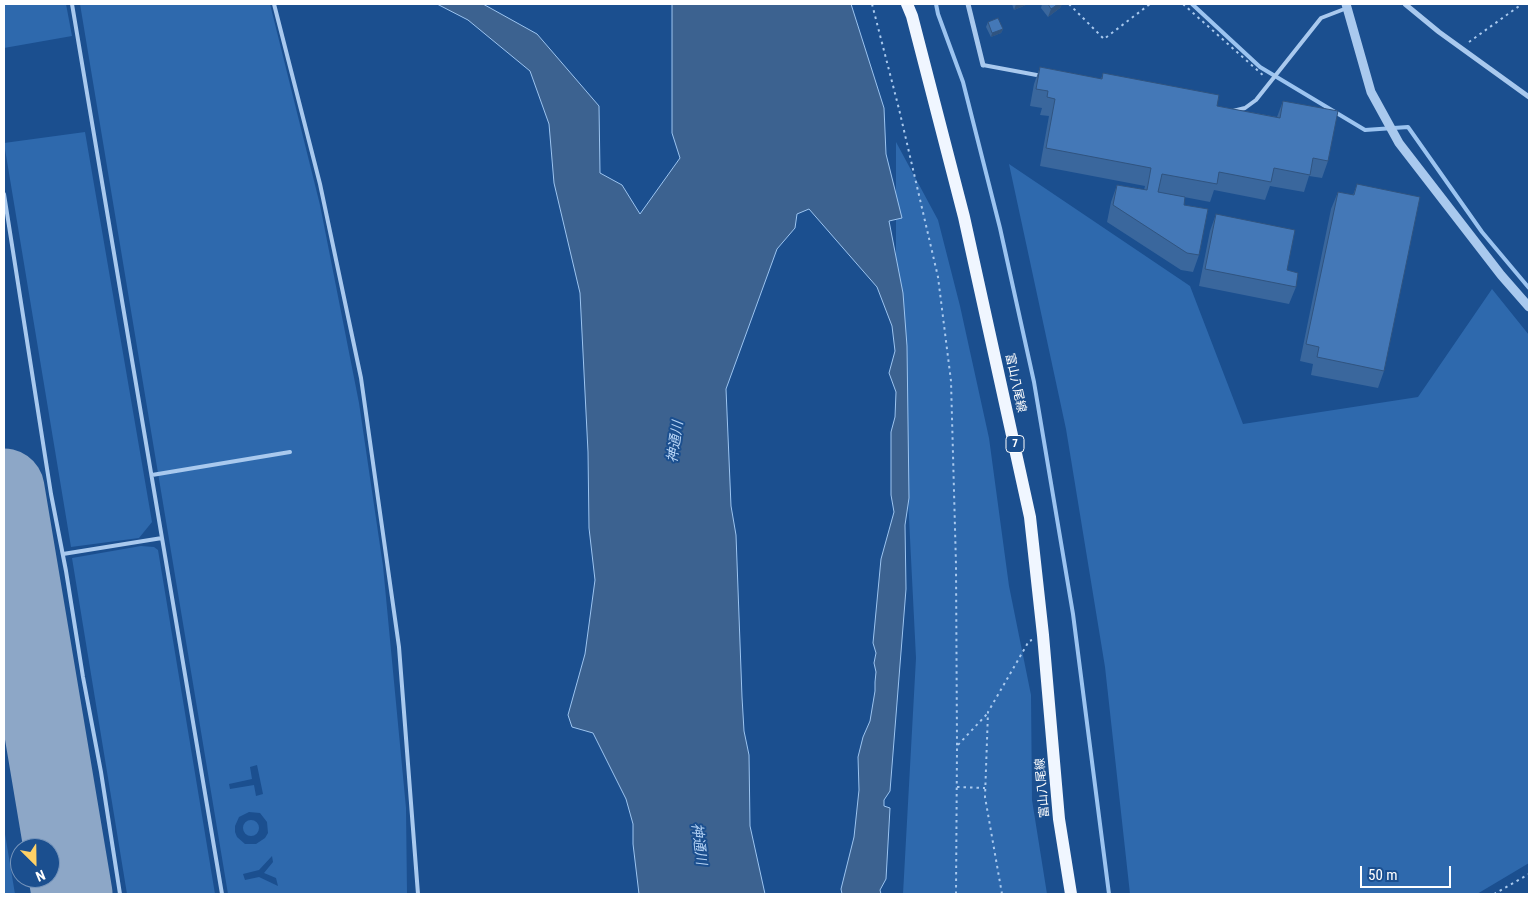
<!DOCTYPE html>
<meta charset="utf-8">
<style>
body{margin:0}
#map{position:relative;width:1533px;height:898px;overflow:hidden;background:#1b4f8f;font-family:"Roboto Condensed",sans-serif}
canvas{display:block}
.frame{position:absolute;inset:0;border:5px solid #fff;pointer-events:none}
.north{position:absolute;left:10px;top:838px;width:50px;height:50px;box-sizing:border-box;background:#1b4f8f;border:1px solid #7695bc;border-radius:50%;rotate:157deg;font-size:14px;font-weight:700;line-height:20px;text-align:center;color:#fff}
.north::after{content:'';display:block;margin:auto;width:18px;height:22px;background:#ffd166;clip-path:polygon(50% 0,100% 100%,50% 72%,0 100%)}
.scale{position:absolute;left:1360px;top:866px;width:91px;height:22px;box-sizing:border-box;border:2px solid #fff;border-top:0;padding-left:6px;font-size:15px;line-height:18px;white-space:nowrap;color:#fff;-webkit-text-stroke:4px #1b4f8f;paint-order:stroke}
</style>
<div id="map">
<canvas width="1533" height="898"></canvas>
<div class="frame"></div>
<div class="north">N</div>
<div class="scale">50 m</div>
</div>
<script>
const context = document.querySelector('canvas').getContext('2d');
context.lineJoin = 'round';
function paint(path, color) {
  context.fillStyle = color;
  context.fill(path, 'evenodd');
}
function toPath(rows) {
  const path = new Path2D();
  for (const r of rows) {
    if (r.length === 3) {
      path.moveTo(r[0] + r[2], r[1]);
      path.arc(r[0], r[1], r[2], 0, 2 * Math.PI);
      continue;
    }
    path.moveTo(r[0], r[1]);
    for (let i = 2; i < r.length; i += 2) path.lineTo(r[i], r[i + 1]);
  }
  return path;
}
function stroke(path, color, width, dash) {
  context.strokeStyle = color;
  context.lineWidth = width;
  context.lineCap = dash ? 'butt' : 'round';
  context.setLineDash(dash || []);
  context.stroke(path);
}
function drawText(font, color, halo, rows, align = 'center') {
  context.font = font + ' "Roboto Condensed","Noto Sans JP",sans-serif';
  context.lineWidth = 4;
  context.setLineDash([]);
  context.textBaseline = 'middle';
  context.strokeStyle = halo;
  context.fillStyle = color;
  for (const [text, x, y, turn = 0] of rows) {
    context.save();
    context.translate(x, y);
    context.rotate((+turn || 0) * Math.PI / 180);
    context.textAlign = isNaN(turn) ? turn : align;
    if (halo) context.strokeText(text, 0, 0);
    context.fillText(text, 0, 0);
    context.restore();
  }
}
paint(toPath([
 [4,4,66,4,72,36,4,48],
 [80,4,270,4,320,205,359,403,383,566,406,808,407,894,228,894],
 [257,765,263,794,256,796,254,785,230,789,229,784,252,779,250,767],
 [249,812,260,813,267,822,268,833,265,838,256,844,245,844,237,837,235,832,235,826,239,817],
 [272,856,273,862,264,873,276,878,278,886,259,877,245,880,243,874,259,870],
 [85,132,152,522,139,538,71,547,4,143],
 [896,142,938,220,960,306,989,438,1009,586,1031,695,1032,800,1047,894,903,894,916,658,896,258],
 [1009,164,1190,286,1243,424,1418,397,1492,289,1529,335,1529,863,1477,894,1130,894,1105,667,1066,429],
 [141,546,154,547,158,550,215,894,127,894,72,558],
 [251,828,8],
 [4,828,15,894,4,894]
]), '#2e69ad');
const water = toPath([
 [437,4,483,4,537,34,599,106,600,173,622,185,640,214,680,158,672,133,672,4,851,4,884,108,886,154,902,218,889,221,903,293,907,346,909,498,905,525,906,589,890,791,884,800,884,806,890,808,886,879,880,890,881,894,842,894,841,889,854,837,859,790,858,757,863,737,870,721,875,691,875,682,876,672,874,663,876,653,873,643,881,559,894,512,891,495,891,432,895,417,896,392,889,373,895,351,892,326,877,287,809,209,797,214,795,228,777,249,726,389,731,506,736,535,742,697,744,731,749,755,750,826,765,894,639,894,633,844,633,824,626,799,593,733,572,727,568,715,585,654,595,580,589,528,588,452,580,293,554,183,549,124,530,71,468,20,437,4]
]);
paint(water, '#3c6290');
stroke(water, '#9cc4f0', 1);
stroke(toPath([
 [936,4,938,14,963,82,1000,228,1034,382,1073,614,1109,894],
 [1192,4,1260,67,1365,130,1408,127,1482,232,1529,288]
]), '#9cc4f0', 4);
stroke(toPath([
 [4,575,18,599,27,622]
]), '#8da7c7', 32);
stroke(toPath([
 [4,489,72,894]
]), '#8da7c7', 81);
stroke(toPath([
 [872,4,899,109,938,277,951,381,956,565,957,746],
 [1069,4,1104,39,1150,4],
 [1183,4,1265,77],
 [1469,42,1522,4],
 [957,787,985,788],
 [956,894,957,746,987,714],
 [1002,894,985,797,988,712,1029,641,1032,640],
 [1494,894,1529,874]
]), '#a9c9ee', 2, [2.5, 4]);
stroke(toPath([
 [72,4,222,894],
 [274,4,320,184,361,378,399,647,418,894],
 [983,65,1042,76],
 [1233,111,1245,108,1256,100,1321,18,1347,8],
 [4,194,51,494,66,571,83,677,101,772,120,894],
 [152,475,290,452],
 [63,554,162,538]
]), '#a9c9ee', 4);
stroke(toPath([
 [968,4,983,65],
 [1405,4,1439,32,1529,97]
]), '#a9c9ee', 5);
stroke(toPath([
 [1346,4,1371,92,1399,143,1501,275,1529,307]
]), '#a9c9ee', 9);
stroke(toPath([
 [907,4,912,16,964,217,1030,517,1043,635,1059,819,1071,894]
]), '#f0f6ff', 12);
paint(toPath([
 [1012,4,1028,4,1014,10],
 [1042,4,1062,4,1060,8,1048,17,1041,8],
 [988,22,1003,29,1001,33,991,37,986,27],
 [1040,67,1101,79,1103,73,1217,106,1277,117,1283,101,1328,161,1322,178,1309,176,1304,192,1270,186,1265,200,1214,190,1210,202,1158,192,1184,205,1199,255,1193,272,1181,270,1107,222,1111,202,1117,185,1144,190,1145,186,1040,166,1049,116,1040,115,1042,108,1030,106,1034,84],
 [1357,184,1384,371,1378,388,1311,375,1313,364,1300,361,1331,209,1338,192,1353,195],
 [1216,214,1287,270,1296,287,1289,304,1199,286,1210,231]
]), '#3a679d');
paint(toPath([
 [1016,4,1028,4,1014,10],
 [1058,4,1062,4,1060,8,1048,17,1051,9],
 [1003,29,1001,33,991,37,992,33]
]), '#305480');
const building = toPath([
 [1048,4,1058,4,1051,9,1048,4],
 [998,18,1003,29,992,33,988,22,998,18],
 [1040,67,1102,79,1103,73,1219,95,1217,106,1280,118,1283,101,1338,111,1328,161,1313,158,1310,175,1274,168,1271,182,1219,172,1217,184,1162,174,1158,192,1185,197,1184,205,1208,209,1199,255,1187,253,1113,205,1117,185,1147,190,1151,168,1046,148,1055,99,1047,97,1048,91,1036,89,1040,67],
 [1357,184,1420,197,1384,371,1317,357,1319,347,1306,344,1338,192,1354,195,1357,184],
 [1216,214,1295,230,1287,270,1298,273,1296,287,1205,269,1216,214]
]);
paint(building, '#4478b7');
stroke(building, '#305480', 1);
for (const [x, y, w] of [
 [1015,444,18]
]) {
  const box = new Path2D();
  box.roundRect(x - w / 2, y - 8.5, w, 17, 4);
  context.fillStyle = '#1b4f8f';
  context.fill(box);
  stroke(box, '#fff', 1);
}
drawText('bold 11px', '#fff', null, [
 ["7",1015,444]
]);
drawText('12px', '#fff', '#1b4f8f', [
 ["富山八尾線",1015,383,78],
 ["富山八尾線",1043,788,-95]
]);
drawText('italic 14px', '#b5d3f5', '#1b4f8f', [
 ["神通川",676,442,-82],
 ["神通川",698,844,83]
]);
</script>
